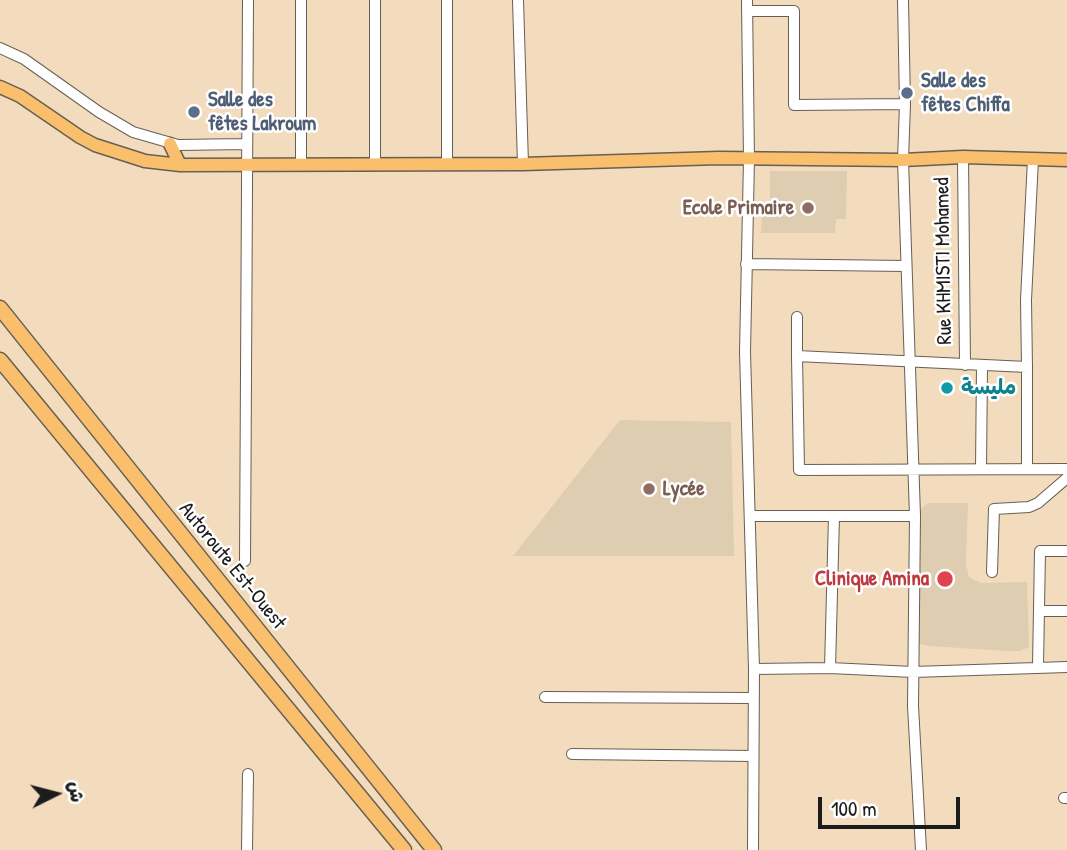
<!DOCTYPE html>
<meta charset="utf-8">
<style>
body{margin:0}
#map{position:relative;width:1067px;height:850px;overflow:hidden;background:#f3dcbd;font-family:"Patrick Hand","Playpen Sans Arabic",sans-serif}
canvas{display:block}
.north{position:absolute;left:21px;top:759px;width:70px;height:70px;-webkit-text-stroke:5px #fff;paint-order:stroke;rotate:84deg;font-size:19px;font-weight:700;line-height:28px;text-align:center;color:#1c1c1c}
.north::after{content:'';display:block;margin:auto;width:24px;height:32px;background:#1c1c1c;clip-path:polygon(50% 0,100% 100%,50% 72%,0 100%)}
.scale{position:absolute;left:818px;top:797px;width:142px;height:32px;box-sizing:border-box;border:4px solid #1c1c1c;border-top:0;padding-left:9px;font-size:21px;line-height:24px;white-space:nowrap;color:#1c1c1c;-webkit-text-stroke:5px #fff;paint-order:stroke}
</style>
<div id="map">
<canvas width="1067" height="850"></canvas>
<div class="north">ش</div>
<div class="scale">100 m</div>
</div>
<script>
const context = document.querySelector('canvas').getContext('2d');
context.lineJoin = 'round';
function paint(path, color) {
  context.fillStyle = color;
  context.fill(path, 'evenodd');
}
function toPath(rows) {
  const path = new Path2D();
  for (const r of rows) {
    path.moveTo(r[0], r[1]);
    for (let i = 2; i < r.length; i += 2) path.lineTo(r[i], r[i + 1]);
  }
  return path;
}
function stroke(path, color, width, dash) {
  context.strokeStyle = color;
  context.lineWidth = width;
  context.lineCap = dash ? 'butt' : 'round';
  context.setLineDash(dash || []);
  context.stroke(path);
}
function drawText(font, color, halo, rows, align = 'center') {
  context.font = font + ' "Patrick Hand","Playpen Sans Arabic",sans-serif';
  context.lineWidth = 5;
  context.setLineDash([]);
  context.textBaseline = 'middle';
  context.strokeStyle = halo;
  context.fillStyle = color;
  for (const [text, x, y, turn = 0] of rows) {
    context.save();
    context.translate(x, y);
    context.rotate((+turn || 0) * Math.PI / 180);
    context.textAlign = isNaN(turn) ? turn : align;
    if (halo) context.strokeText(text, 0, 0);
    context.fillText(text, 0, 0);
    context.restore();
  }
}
paint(toPath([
 [770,171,847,171,846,219,836,219,835,233,761,233,762,217,777,199,770,198],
 [620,420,731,422,734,556,513,556],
 [928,503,968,503,966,564,969,577,981,583,1027,582,1029,647,1020,651,1006,651,929,646,915,643,920,510]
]), '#dfcdb1');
const minor = toPath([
 [375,0,375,164],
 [518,0,523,164],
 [747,0,749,159,745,352,754,669,753,850],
 [903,0,905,104,903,160,915,516,913,706,921,850],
 [747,11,794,11,794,105,905,104],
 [0,48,24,59,99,112,133,132,178,145,245,144],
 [963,157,965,365],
 [301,164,301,0],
 [447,164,447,0],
 [746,264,906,266],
 [797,317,797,356],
 [1027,367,1026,300,1033,159],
 [981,469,982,366],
 [1027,469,1027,367,797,356,799,470,1067,469],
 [750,516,915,516],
 [245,561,248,0],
 [992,572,994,509,1029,507,1038,503,1067,478],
 [1039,611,1067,611],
 [1038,666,1040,551,1067,551],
 [830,668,834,516],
 [754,669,830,668,913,672,1067,667],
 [545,697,753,698],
 [572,754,753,756],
 [1064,798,1067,798],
 [247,850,248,774]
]);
const major = toPath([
 [0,87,20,96,80,137,95,145,145,161,180,165,523,164,719,158,903,160,963,157,1067,160],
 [170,144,180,165]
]);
const highway = toPath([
 [0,308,434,850],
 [0,360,404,850]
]);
stroke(minor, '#675f54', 12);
stroke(major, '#675f54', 15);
stroke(highway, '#675f54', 17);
stroke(minor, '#fff', 10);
stroke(major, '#f9bf6d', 12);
stroke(highway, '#f9bf6d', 14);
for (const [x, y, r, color] of [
 [907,93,7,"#5c6f8a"],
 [194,112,7,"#5c6f8a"],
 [808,208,7,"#8d6e63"],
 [947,388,7,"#0f9aa8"],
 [649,489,7,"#8d6e63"],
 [945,579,9,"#e0444e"]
]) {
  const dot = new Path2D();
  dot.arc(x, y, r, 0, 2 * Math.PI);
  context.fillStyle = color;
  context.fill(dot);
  stroke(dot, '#fff', 2.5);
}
drawText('bold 21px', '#4e5e75', '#fff', [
 ["Salle des",921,81],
 ["fêtes Chiffa",921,105],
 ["Salle des",208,100],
 ["fêtes Lakroum",208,124]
], 'left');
drawText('bold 21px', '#785e54', '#fff', [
 ["Ecole Primaire",794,208],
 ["Lycée",663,489,"left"]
], 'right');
drawText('21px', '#1c1c1c', '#fff', [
 ["Rue KHMISTI Mohamed",944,261,-91],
 ["Autoroute Est-Ouest",232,566,51]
]);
drawText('bold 21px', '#0d838f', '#fff', [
 ["مليسة",961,388]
], 'left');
drawText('bold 21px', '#be3a42', '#fff', [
 ["Clinique Amina",929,579]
], 'right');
</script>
